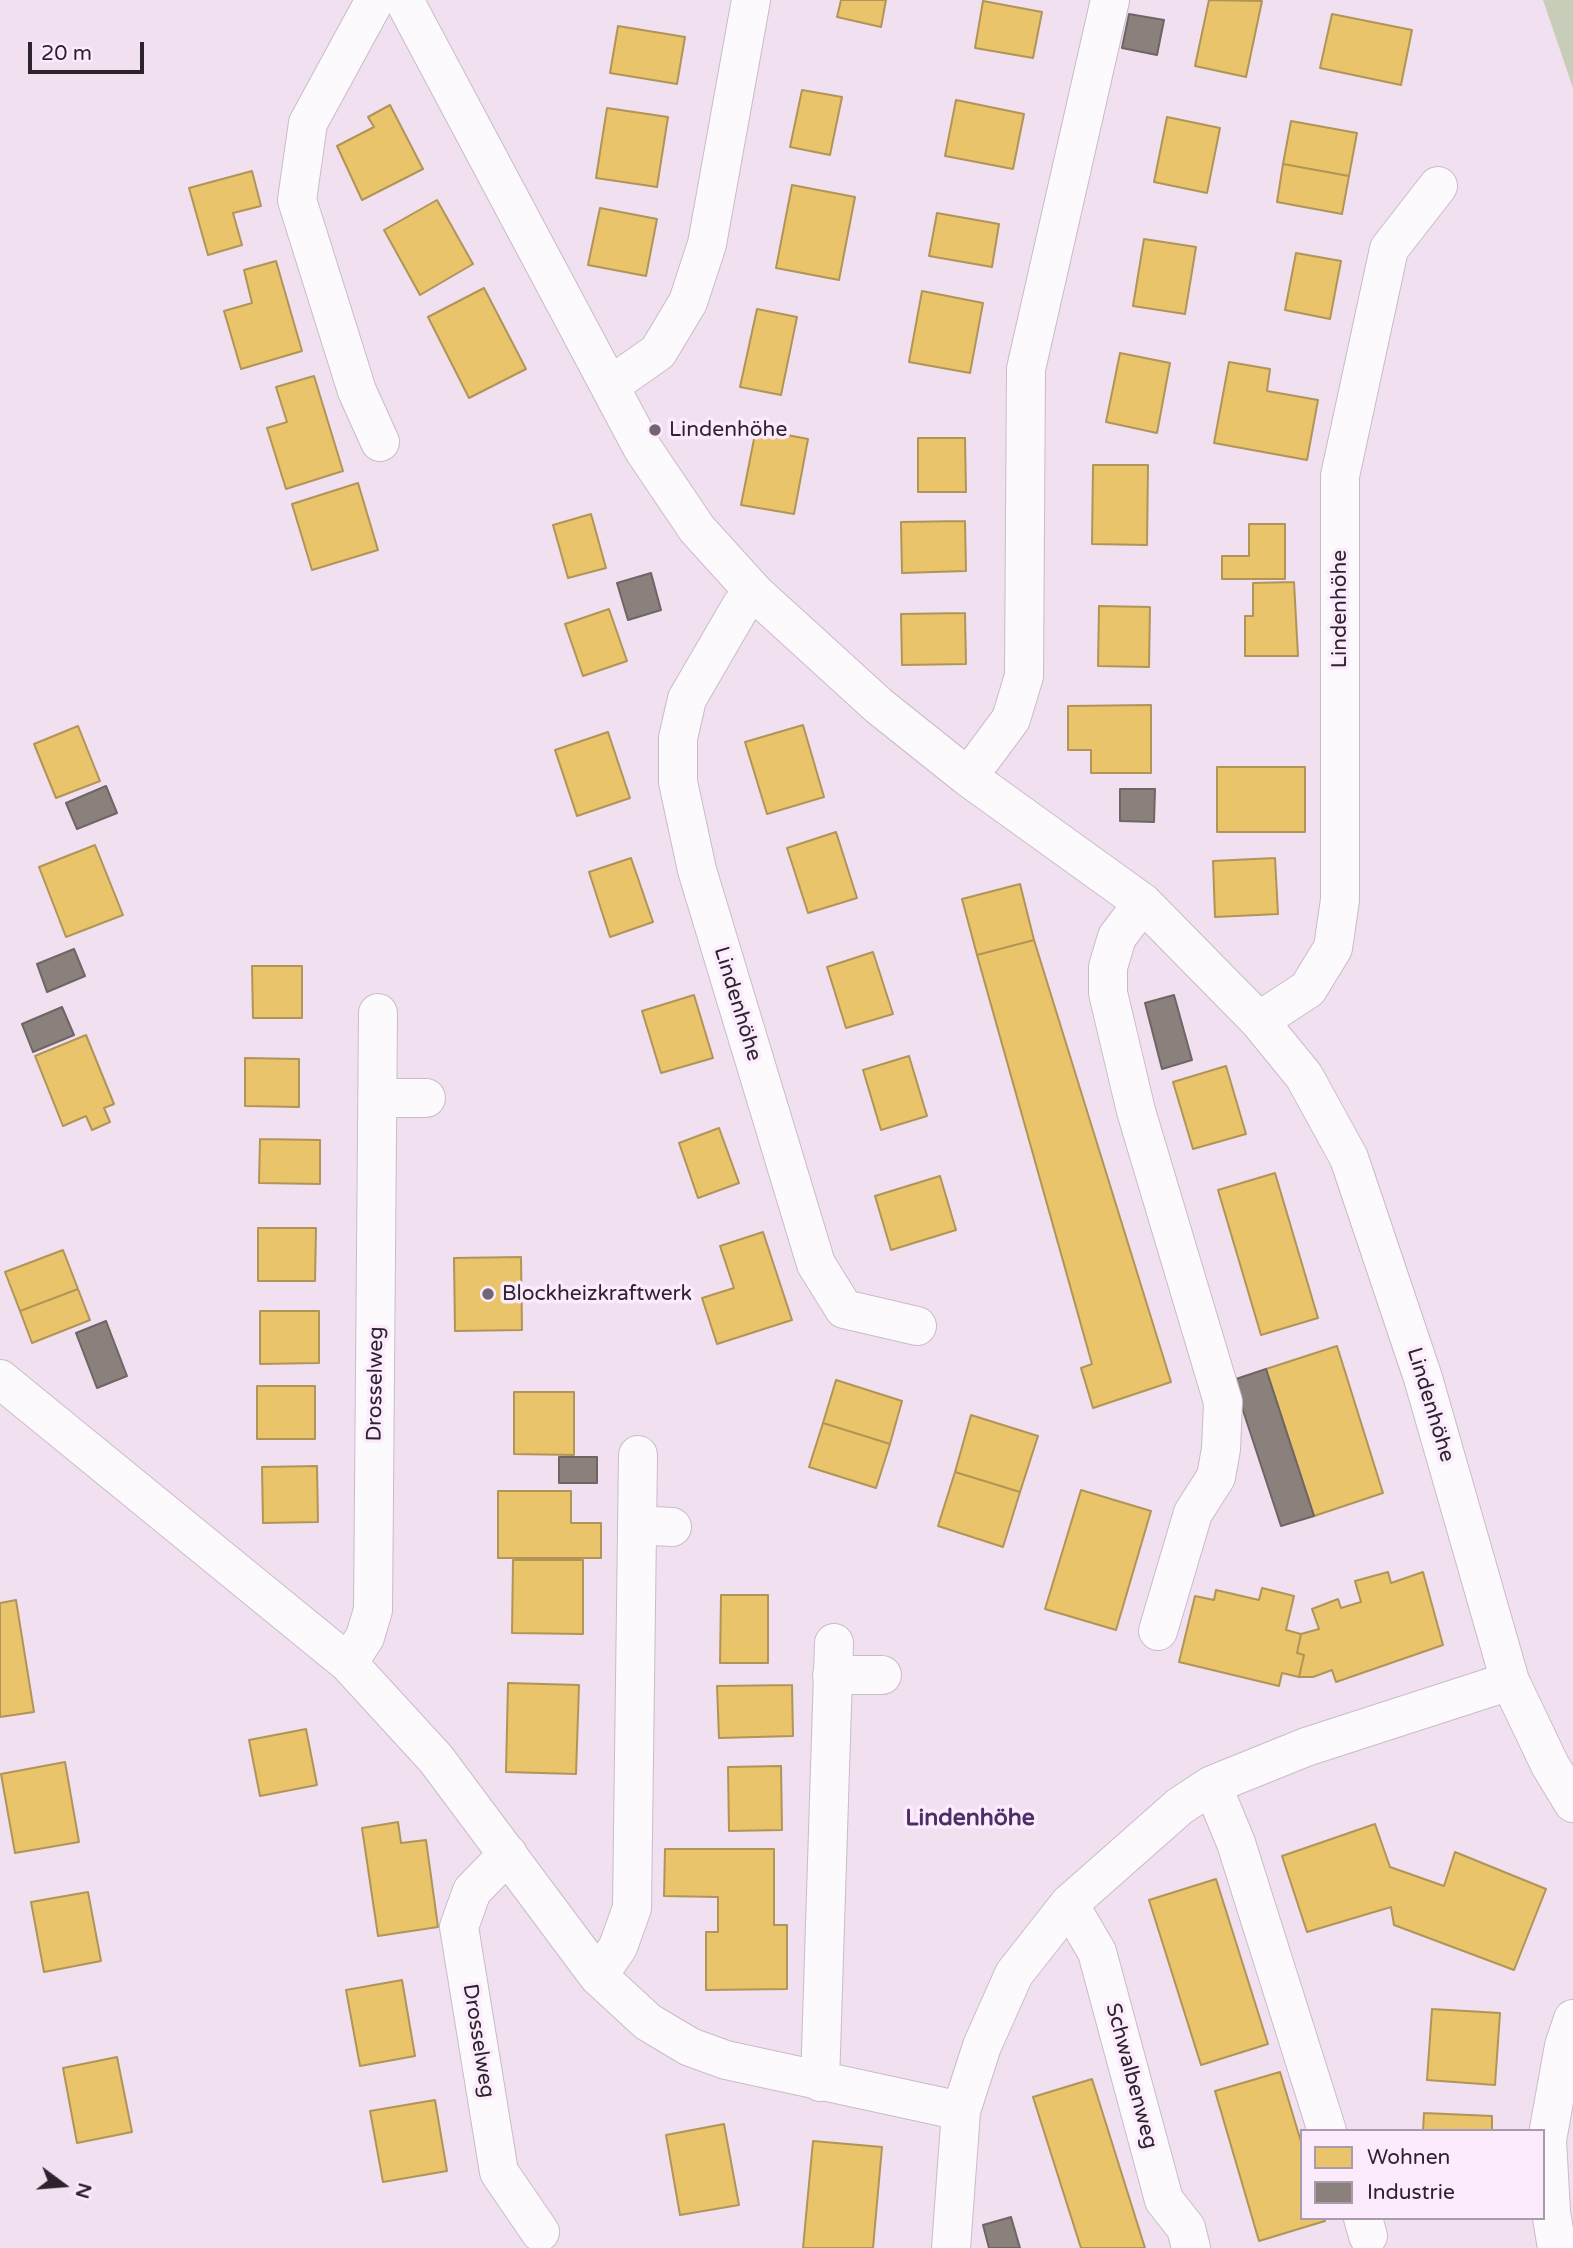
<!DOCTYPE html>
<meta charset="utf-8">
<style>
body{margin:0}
#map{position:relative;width:1573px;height:2248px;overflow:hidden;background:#f0e0f0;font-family:"Varela Round",sans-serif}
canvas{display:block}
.legend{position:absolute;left:1300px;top:2129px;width:245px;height:91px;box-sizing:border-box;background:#fcebfc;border:2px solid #a99ba9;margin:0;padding:9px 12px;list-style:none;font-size:21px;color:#2d232d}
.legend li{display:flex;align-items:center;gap:14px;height:35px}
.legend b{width:35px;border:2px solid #a99ba9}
.north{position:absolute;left:28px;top:2150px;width:70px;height:70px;-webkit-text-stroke:5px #fcebfc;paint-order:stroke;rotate:106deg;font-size:19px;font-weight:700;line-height:28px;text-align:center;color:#2d232d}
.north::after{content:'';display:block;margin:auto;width:24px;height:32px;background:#2d232d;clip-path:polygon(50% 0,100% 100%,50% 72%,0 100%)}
.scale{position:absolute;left:28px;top:42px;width:116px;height:32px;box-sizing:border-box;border:4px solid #2d232d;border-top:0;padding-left:9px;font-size:21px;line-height:24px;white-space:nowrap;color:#2d232d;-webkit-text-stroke:5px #fcebfc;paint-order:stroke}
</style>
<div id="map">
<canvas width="1573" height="2248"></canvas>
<ul class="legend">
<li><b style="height:19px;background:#e9c46a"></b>Wohnen</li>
<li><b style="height:19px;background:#8a817c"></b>Industrie</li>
</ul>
<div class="north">N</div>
<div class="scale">20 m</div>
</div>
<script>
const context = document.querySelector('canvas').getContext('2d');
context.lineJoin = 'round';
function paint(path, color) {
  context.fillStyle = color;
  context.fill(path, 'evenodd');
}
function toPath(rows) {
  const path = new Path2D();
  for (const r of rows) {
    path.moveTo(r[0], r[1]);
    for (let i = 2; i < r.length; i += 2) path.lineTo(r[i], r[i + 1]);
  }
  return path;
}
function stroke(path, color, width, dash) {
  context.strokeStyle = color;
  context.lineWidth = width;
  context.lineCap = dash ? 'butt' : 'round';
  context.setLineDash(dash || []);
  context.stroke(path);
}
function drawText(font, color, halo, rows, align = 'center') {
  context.font = font + ' "Varela Round",sans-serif';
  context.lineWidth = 7;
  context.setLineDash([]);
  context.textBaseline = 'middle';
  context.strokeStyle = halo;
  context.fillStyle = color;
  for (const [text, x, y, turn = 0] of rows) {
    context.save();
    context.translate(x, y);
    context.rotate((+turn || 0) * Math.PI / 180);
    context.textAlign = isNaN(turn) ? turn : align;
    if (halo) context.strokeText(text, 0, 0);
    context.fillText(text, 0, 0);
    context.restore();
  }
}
paint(toPath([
 [1543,0,1573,0,1573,88]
]), '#c8cdba');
const homes = toPath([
 [841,0,886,0,881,27,837,17,841,0],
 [1209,0,1262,1,1246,77,1195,66,1209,0],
 [983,1,1042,12,1033,58,975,48,983,1],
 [1332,14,1412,30,1401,85,1320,68,1332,14],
 [618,26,685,37,677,84,610,73,618,26],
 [802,90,842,97,830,155,790,147,802,90],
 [956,100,1024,114,1013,169,945,156,956,100],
 [390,105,423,169,362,200,337,146,374,127,368,117,390,105],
 [607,108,668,117,657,187,596,178,607,108],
 [1167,117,1220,128,1207,193,1154,182,1167,117],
 [1291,121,1357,133,1349,176,1283,164,1291,121],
 [1283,164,1349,176,1342,214,1277,202,1283,164],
 [252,171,261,206,233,213,242,245,208,255,189,188,252,171],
 [792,185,855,197,839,280,776,268,792,185],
 [437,200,473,264,420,295,384,230,437,200],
 [600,208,657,219,646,276,588,265,600,208],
 [937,213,999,224,992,267,929,256,937,213],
 [1144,239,1196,247,1185,314,1133,306,1144,239],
 [1296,253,1341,261,1330,319,1285,310,1296,253],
 [276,261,302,351,241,369,224,311,252,303,244,270,276,261],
 [484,288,526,369,469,398,428,317,484,288],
 [922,291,983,303,970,373,909,362,922,291],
 [757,309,797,317,781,395,740,387,757,309],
 [1120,353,1170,363,1157,433,1106,422,1120,353],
 [1229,362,1270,369,1267,391,1318,400,1307,460,1214,443,1229,362],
 [314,376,343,471,286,489,267,428,287,422,276,387,314,376],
 [756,429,808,439,794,514,741,505,756,429],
 [918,438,965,438,966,492,918,492,918,438],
 [1093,465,1148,465,1147,545,1092,544,1093,465],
 [358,483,378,550,312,570,292,504,358,483],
 [591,514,606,568,568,578,553,525,591,514],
 [965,521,966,571,902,573,901,522,965,521],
 [1249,524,1285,524,1285,579,1222,579,1222,556,1249,556,1249,524],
 [1294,582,1298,656,1245,656,1245,616,1253,616,1253,583,1294,582],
 [1099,606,1150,607,1149,667,1098,666,1099,606],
 [609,609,627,661,583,676,565,624,609,609],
 [965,613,966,664,902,665,901,614,965,613],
 [1151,705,1151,773,1091,773,1091,750,1068,750,1068,706,1151,705],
 [803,725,824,797,767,814,745,742,803,725],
 [78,726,100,781,56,798,34,744,78,726],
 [608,732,630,798,577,816,555,750,608,732],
 [1217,767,1305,767,1305,832,1217,832,1217,767],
 [836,832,857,898,808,913,787,848,836,832],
 [95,845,123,915,66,937,39,867,95,845],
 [631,858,653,922,610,937,589,872,631,858],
 [1275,858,1278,914,1215,917,1213,861,1275,858],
 [1020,884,1034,940,977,955,962,899,1020,884],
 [1034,940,1171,1382,1093,1408,1081,1368,1092,1364,977,955,1034,940],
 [873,952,893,1014,846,1028,827,967,873,952],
 [252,966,302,966,302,1018,253,1018,252,966],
 [694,995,713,1058,661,1073,642,1011,694,995],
 [86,1035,114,1104,104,1108,110,1122,92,1130,86,1116,63,1126,35,1056,86,1035],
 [909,1056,927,1116,881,1130,863,1070,909,1056],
 [245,1058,299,1059,299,1107,245,1106,245,1058],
 [1226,1066,1246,1134,1193,1149,1173,1082,1226,1066],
 [719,1128,739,1183,698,1198,679,1143,719,1128],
 [260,1139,320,1140,320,1184,259,1183,260,1139],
 [1275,1173,1318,1318,1261,1335,1218,1190,1275,1173],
 [940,1176,956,1230,891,1250,875,1196,940,1176],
 [258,1228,316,1228,315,1281,258,1281,258,1228],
 [763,1232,792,1320,717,1344,702,1298,734,1288,720,1246,763,1232],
 [63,1250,78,1289,20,1311,5,1272,63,1250],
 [521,1257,522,1330,455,1331,454,1258,521,1257],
 [78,1289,90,1320,32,1343,20,1311,78,1289],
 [260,1311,319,1311,319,1363,260,1364,260,1311],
 [1337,1346,1383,1493,1314,1516,1266,1369,1337,1346],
 [836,1380,902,1401,890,1444,823,1423,836,1380],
 [257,1386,315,1386,315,1439,257,1439,257,1386],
 [514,1392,574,1392,574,1455,514,1454,514,1392],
 [971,1415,1038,1436,1020,1492,955,1472,971,1415],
 [823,1423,890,1444,876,1488,809,1467,823,1423],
 [317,1466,318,1522,263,1523,262,1467,317,1466],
 [955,1472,1020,1492,1003,1547,938,1526,955,1472],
 [1081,1490,1151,1511,1116,1630,1045,1609,1081,1490],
 [498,1491,571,1491,571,1523,601,1523,601,1558,498,1558,498,1491],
 [513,1560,583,1560,583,1634,512,1633,513,1560],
 [1388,1572,1391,1583,1423,1572,1443,1645,1336,1682,1332,1670,1313,1677,1299,1677,1304,1655,1297,1653,1301,1634,1319,1629,1312,1609,1338,1599,1341,1608,1361,1602,1355,1581,1388,1572],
 [1262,1588,1294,1596,1286,1630,1301,1634,1297,1653,1304,1655,1299,1677,1282,1673,1279,1686,1179,1662,1195,1596,1214,1600,1216,1590,1259,1600,1262,1588],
 [721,1595,768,1595,768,1663,720,1663,721,1595],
 [16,1600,34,1712,0,1717,0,1603,16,1600],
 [508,1683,579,1685,576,1774,506,1772,508,1683],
 [792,1685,793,1736,719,1738,717,1686,792,1685],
 [306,1729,317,1785,260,1796,249,1740,306,1729],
 [65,1762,79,1842,15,1853,1,1774,65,1762],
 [781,1766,782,1830,729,1831,728,1767,781,1766],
 [398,1822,401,1843,426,1840,438,1927,378,1936,362,1828,398,1822],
 [1375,1824,1390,1867,1444,1886,1455,1852,1546,1889,1514,1970,1394,1925,1391,1907,1307,1932,1282,1856,1375,1824],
 [665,1849,774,1849,774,1925,787,1925,787,1989,706,1990,706,1932,718,1932,718,1897,664,1896,665,1849],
 [1216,1879,1268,2044,1201,2065,1149,1900,1216,1879],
 [88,1892,101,1961,44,1972,31,1902,88,1892],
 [402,1980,415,2056,360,2066,346,1990,402,1980],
 [1432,2009,1500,2013,1495,2085,1427,2080,1432,2009],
 [117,2057,132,2132,77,2143,63,2068,117,2057],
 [1280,2072,1302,2145,1302,2218,1324,2218,1325,2221,1259,2241,1215,2091,1280,2072],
 [1092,2079,1145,2248,1081,2248,1033,2097,1092,2079],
 [435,2100,447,2171,383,2182,370,2111,435,2100],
 [1424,2113,1492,2116,1492,2131,1423,2131,1424,2113],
 [724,2124,739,2205,680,2215,666,2135,724,2124],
 [813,2141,882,2147,873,2248,803,2248,813,2141]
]);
paint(homes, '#e9c46a');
stroke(homes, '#b19458', 2);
const industry = toPath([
 [1129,14,1164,20,1157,55,1122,48,1129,14],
 [651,573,661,610,628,620,617,583,651,573],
 [106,786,117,813,77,829,66,803,106,786],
 [1120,789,1155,789,1154,822,1120,821,1120,789],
 [74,949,85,976,47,992,37,964,74,949],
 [1174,995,1192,1060,1162,1069,1145,1003,1174,995],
 [62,1007,74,1035,33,1052,22,1024,62,1007],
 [106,1321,127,1376,97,1388,76,1333,106,1321],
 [1266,1369,1314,1516,1281,1526,1233,1380,1266,1369],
 [559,1457,597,1457,597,1483,559,1483,559,1457],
 [1011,2217,1020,2248,989,2248,983,2225,1011,2217]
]);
paint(industry, '#8a817c');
stroke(industry, '#6e6564', 2);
const street = toPath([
 [375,0,308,123,297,200,357,391,380,442],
 [404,0,643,449,697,529,755,593,879,706,968,777,1143,903,1259,1021,1304,1076,1349,1158,1423,1378,1510,1681,1550,1765,1573,1803],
 [611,385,658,352,688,302,707,244,751,0],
 [755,593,741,606,687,699,678,738,678,782,697,870,816,1264,844,1309,917,1326],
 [968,777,1011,719,1024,676,1026,369,1110,0],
 [1143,903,1117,937,1108,967,1108,993,1136,1111,1223,1402,1221,1449,1216,1477,1193,1513,1158,1631],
 [1259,1021,1308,989,1333,948,1340,900,1340,476,1389,249,1438,186],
 [379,1098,426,1098],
 [0,1379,348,1663,436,1759,598,1976,648,2022,690,2047,726,2060,961,2111],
 [637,1525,672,1527],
 [348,1663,365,1637,373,1610,378,1013],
 [832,1675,882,1675],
 [1212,1785,1236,1843,1327,2131],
 [508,1854,472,1891,459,1927,499,2172,540,2232],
 [1069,1904,1097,1952,1164,2200,1186,2228,1191,2248],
 [598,1976,618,1947,632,1908,638,1455],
 [820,2082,834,1643],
 [1363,2218,1368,2236],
 [951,2248,961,2111,982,2046,1014,1974,1069,1904,1180,1806,1212,1785,1306,1747,1510,1681],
 [1557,2248,1551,2212,1547,2140,1564,2046,1573,2019]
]);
stroke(street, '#c9bcc9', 40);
stroke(street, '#fdfafd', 38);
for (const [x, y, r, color] of [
 [655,430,7,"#716571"],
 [488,1294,7,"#716571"]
]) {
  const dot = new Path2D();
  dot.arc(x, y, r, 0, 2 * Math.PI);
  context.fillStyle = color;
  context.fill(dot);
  stroke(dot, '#fcebfc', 2.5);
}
drawText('21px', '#2d232d', '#fcebfc', [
 ["Lindenhöhe",669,430],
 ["Blockheizkraftwerk",502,1294]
], 'left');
drawText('21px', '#2d232d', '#fcebfc', [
 ["Lindenhöhe",1340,609,-90],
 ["Lindenhöhe",737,1004,73],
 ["Drosselweg",376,1384,-89],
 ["Lindenhöhe",1430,1405,73],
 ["Drosselweg",478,2041,81],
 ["Schwalbenweg",1131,2076,75]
]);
drawText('bold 23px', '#4d2e67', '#fcebfc', [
 ["Lindenhöhe",970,1819]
]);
</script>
